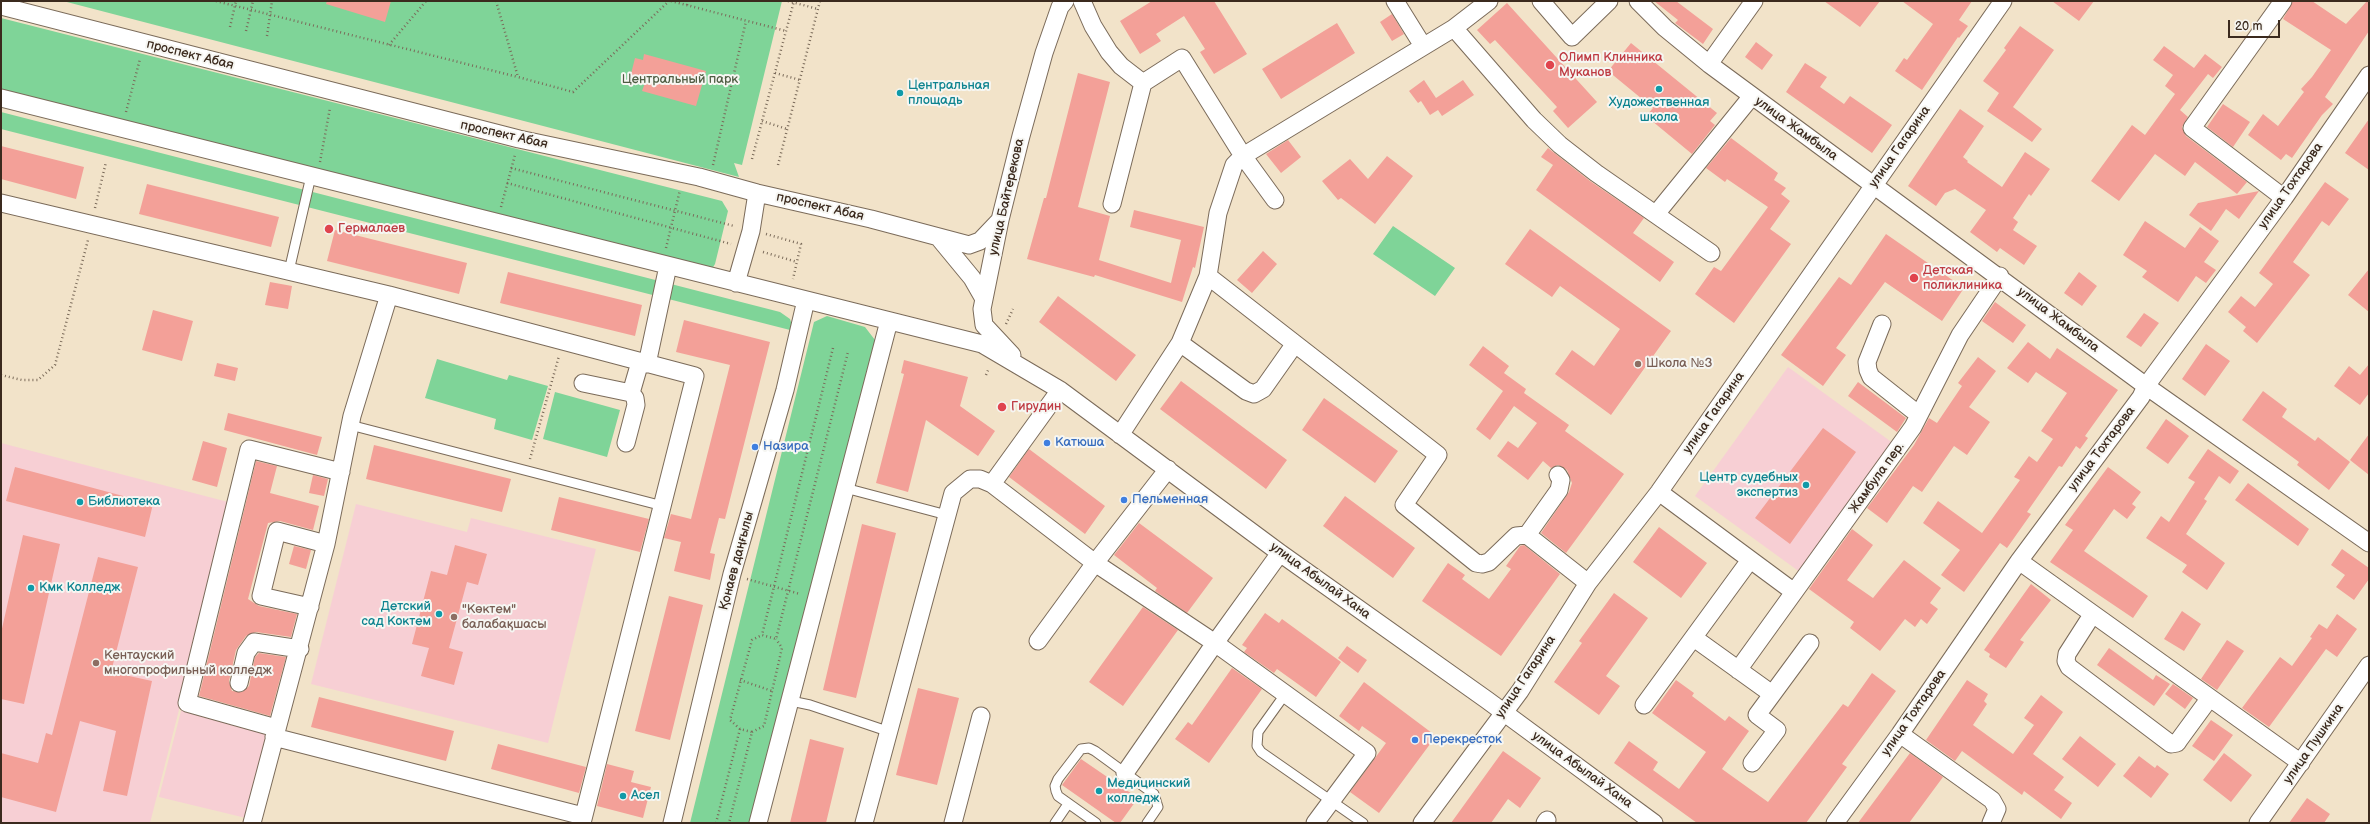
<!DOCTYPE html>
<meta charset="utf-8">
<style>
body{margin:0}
#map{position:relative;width:2370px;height:824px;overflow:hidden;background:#f2e3c9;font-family:"Balsamiq Sans",sans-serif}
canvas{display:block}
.frame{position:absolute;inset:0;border:2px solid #3b2a1e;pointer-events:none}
.scale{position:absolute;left:2228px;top:20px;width:52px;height:18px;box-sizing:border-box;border:2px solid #3b2a1e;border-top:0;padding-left:5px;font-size:12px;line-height:14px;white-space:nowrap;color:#3b2a1e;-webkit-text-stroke:3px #f6f6f2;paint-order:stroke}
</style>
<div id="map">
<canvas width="2370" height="824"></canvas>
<div class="frame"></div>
<div class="scale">20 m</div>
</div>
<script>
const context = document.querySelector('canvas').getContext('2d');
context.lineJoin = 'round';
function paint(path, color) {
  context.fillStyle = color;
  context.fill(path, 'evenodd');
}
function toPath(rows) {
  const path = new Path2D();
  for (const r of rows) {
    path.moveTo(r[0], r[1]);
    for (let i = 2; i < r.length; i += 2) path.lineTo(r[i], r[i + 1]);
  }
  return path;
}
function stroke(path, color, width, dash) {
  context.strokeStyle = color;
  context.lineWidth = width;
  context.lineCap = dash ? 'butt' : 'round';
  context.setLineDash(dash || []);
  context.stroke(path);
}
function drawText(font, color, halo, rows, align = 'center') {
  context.font = font + ' "Balsamiq Sans",sans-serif';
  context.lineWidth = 4;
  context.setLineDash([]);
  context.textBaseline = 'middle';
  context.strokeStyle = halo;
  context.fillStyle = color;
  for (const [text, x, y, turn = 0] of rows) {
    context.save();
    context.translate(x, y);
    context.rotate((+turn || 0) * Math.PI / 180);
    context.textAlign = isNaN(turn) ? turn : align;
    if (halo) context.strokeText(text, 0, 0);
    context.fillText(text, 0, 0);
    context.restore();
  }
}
paint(toPath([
 [1788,367,1897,446,1804,575,1695,496],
 [1,443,232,503,150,823,1,823],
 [356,504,467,532,471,518,596,549,548,743,311,684],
 [182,707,271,730,250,819,159,797]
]), '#f7cfd4');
paint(toPath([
 [63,1,782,1,742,165,734,163,739,177],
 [1,18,722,201,728,211,715,264,710,272,1,98],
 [1,112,780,312,790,319,794,331,1,129],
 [1393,226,1455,268,1435,296,1373,254],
 [827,316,865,327,875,340,750,823,690,823,814,322],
 [437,359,507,380,509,375,548,386,532,440,494,429,496,419,425,398],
 [555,392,620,410,607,457,543,439]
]), '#7fd498');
paint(toPath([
 [327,1,391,1,385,22,326,4],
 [1152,1,1214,1,1247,54,1214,74,1200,52,1205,49,1184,16,1156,34,1161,41,1140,54,1120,21],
 [1654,1,1676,1,1713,29,1703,44,1675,23,1678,20],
 [1824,1,1880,1,1860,27],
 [1902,1,1972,1,1959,20,1968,26,1959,38,1958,37,1922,90,1895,71,1904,58,1907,60,1933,24],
 [2052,1,2094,1,2079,21],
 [2293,1,2312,1,2346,24,2367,1,2369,1,2369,31,2325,97,2333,104,2322,115,2292,158,2286,154,2281,160,2248,135,2263,114,2278,126,2304,92,2301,89,2312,77,2331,50,2283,19],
 [1507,3,1597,102,1568,128,1553,111,1557,107,1495,40,1490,44,1477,30],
 [1392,14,1404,34,1392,41,1380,22],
 [1337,23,1355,53,1281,99,1262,69],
 [2020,26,2054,50,2013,107,2042,129,2032,142,1987,111,1999,93,1983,81,2006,50,2004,48],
 [1756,42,1773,55,1762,70,1745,57],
 [1631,43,1717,113,1710,121,1715,125,1692,154,1646,116,1653,108,1608,71],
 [2164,46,2194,68,2205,54,2222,67,2213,78,2208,74,2180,110,2188,117,2182,127,2186,136,2247,182,2237,194,2195,162,2185,176,2155,154,2119,201,2091,181,2132,125,2145,135,2175,94,2165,86,2173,75,2153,60],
 [644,54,706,71,696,106,642,91,645,83,630,78,635,58,643,60],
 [1805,63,1827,77,1820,87,1844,104,1850,96,1892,125,1872,153,1786,92],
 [1078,73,1110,82,1078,207,1110,216,1099,260,1171,283,1181,240,1130,227,1134,210,1204,227,1195,268,1193,267,1182,302,1095,275,1094,277,1027,259,1044,198,1046,198],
 [1424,80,1436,98,1463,80,1474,95,1442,116,1438,110,1430,115,1421,101,1418,103,1409,91],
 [2223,104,2250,122,2233,147,2207,127],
 [1960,109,1984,126,1963,157,1968,161,1967,162,2002,187,2025,152,2050,169,2031,196,2029,194,2013,218,2018,222,2013,230,2037,246,2024,265,2000,248,1997,252,1970,232,1986,210,1955,189,1945,193,1936,206,1908,186],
 [2369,119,2369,170,2345,153],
 [1731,138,1778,173,1774,180,1786,188,1781,194,1790,201,1770,229,1791,244,1734,323,1695,294,1714,267,1721,271,1768,207,1727,179,1725,182,1706,168],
 [1288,140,1301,157,1281,173,1266,154],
 [1,146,84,167,76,199,1,179],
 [1548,148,1590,181,1644,218,1633,233,1674,262,1660,282,1536,190,1553,165,1541,157],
 [1387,156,1413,176,1375,224,1341,198,1338,200,1322,181,1350,159,1368,179],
 [2325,182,2349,199,2329,226,2322,221,2293,262,2310,275,2257,343,2243,331,2246,327,2228,312,2241,296,2255,307,2273,284,2259,273],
 [147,184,279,217,271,247,139,214],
 [2259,191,2239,219,2226,209,2211,231,2189,215,2198,203],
 [2145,221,2185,248,2200,227,2219,241,2204,262,2216,270,2206,283,2196,276,2178,302,2142,277,2147,271,2123,255],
 [1530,229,1671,331,1611,415,1555,374,1572,350,1594,366,1620,329,1560,286,1552,297,1505,264],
 [335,230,467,263,459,294,327,261],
 [1886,234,1964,288,1942,321,1885,282,1836,348,1846,355,1823,386,1781,355,1839,277,1851,285],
 [1263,251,1277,264,1252,293,1237,280],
 [2369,269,2369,312,2348,295],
 [508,272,642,305,635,336,500,303],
 [2079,272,2097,286,2082,306,2064,293],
 [270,282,292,286,288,309,265,305],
 [1058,296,1136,355,1116,381,1039,322],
 [1995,302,2026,325,2013,343,1982,321],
 [153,310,193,321,182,361,142,350],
 [2144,313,2159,323,2141,347,2126,337],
 [684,320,770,342,725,519,719,518,710,553,715,554,710,580,674,571,681,542,664,538,671,514,691,519,730,365,676,352],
 [2028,342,2050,359,2057,348,2118,390,2085,436,2088,438,2080,449,2076,446,2062,467,2059,466,2027,512,2031,514,2007,548,2000,543,1964,592,1941,575,1960,550,1923,523,1938,501,1982,533,2020,480,2014,477,2029,456,2037,462,2053,439,2041,431,2067,393,2036,372,2028,383,2007,368],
 [2206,344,2230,361,2205,396,2182,379],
 [1483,346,1509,366,1504,373,1526,389,1524,393,1569,425,1565,431,1624,474,1566,553,1541,533,1569,492,1572,483,1567,470,1558,465,1551,468,1543,461,1528,480,1497,456,1508,441,1518,448,1537,423,1514,406,1490,440,1476,429,1503,391,1469,365],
 [1978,357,1996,371,1969,407,1990,422,1967,455,1954,446,1922,492,1913,486,1887,523,1867,508,1914,445,1929,418,1937,423,1962,386,1958,383],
 [904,360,968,377,960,406,995,431,978,456,926,420,908,492,876,483,904,374,901,373],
 [217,363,238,368,235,381,214,376],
 [2369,364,2369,393,2360,405,2334,386,2349,366,2360,375],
 [1181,381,1287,460,1266,489,1160,409],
 [1858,382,1906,418,1897,432,1848,396],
 [2263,391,2287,409,2282,417,2315,441,2318,437,2350,462,2329,490,2297,465,2299,462,2242,420],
 [1324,398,1398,451,1375,483,1302,430],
 [228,413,322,437,317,455,224,430],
 [2166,419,2189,436,2168,464,2146,448],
 [1823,428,1856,452,1790,544,1755,518],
 [2369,434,2369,475,2350,460],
 [203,441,227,448,217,487,192,480],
 [374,445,511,479,502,512,366,479],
 [1029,449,1105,506,1085,534,1009,477],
 [2208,449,2239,471,2230,484,2219,476,2204,499,2207,501,2186,534,2225,563,2207,590,2182,572,2187,565,2146,538,2161,516,2169,522,2195,482,2188,478],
 [256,461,277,466,270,493,319,506,313,530,280,521,268,523,248,599,259,606,297,614,291,637,256,632,246,636,236,650,229,681,232,691,242,692,249,686,255,657,259,653,286,657,270,716,199,696],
 [15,467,153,504,145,537,6,501],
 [2108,467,2141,492,2132,504,2136,507,2127,519,2114,509,2084,551,2148,596,2133,618,2050,562,2073,530,2065,525],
 [313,475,328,479,324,496,309,493],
 [2248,483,2309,529,2298,546,2235,500],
 [1345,496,1415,548,1393,578,1323,526],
 [559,497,649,519,640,552,551,530],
 [1139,523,1213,578,1187,613,1155,591,1157,588,1114,555],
 [862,524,896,533,856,698,823,690],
 [1659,527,1707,563,1681,598,1633,562],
 [1852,529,1873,545,1847,580,1873,598,1904,560,1941,588,1930,603,1938,609,1927,624,1921,619,1915,627,1905,619,1880,651,1850,628,1854,622,1809,589],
 [23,535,60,544,24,704,1,699,1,633],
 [455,545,487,554,478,585,467,582,449,648,463,652,454,685,421,676,429,648,412,644,431,571,447,575],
 [1524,545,1560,574,1501,656,1422,601,1448,563,1465,575,1462,579,1489,599,1511,569,1506,566,1520,546],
 [294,546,311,550,306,569,289,564],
 [2342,549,2369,568,2369,579,2354,600,2336,587,2345,575,2331,565],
 [98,557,138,567,111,672,152,681,127,796,103,791,116,731,80,721,56,812,1,797,1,753,38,763,46,733,52,735],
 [2031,584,2051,600,2020,640,2024,642,2006,668,1989,657,1990,654,1984,650],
 [1614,593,1648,618,1606,676,1620,686,1599,715,1554,682,1582,643,1579,641],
 [669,596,703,605,670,740,635,731],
 [1143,607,1178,630,1123,706,1089,682],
 [2182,611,2201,624,2184,651,2164,639],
 [1265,613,1279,623,1282,619,1341,662,1316,697,1277,669,1274,673,1244,652,1247,648,1242,645],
 [2337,614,2357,629,2337,657,2326,649,2269,727,2242,708,2280,657,2292,666,2312,638,2310,637,2319,624,2327,629],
 [2227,640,2244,651,2217,690,2201,679],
 [1347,646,1367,660,1358,673,1338,658],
 [2109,648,2153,680,2156,675,2170,684,2154,706,2097,665],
 [1232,668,1262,689,1209,763,1175,739,1188,722,1192,725],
 [1872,673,1896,691,1842,764,1847,767,1806,823,1697,823,1614,763,1629,741,1658,762,1653,770,1679,789,1706,752,1652,713,1676,680,1694,693,1692,696,1725,721,1729,716,1749,731,1722,769,1768,802,1843,704,1848,707],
 [1967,680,1988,694,1984,701,1987,704,1973,725,2013,754,2034,725,2024,718,2041,695,2063,712,2033,754,2064,777,2054,790,2072,803,2061,819,2024,791,2022,795,1962,751,1955,761,1926,740],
 [1364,682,1436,736,1379,813,1350,792,1386,743,1362,726,1359,731,1339,716],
 [2173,684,2193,698,2185,709,2165,694],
 [918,688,959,698,937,785,896,775],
 [319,697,454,731,446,761,311,727],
 [2211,720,2233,735,2214,761,2192,746],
 [2080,736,2116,764,2098,787,2062,759],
 [810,739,844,748,826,823,790,823],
 [498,744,586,767,579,793,491,769],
 [1503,751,1541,778,1520,808,1508,799,1491,823,1451,823],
 [1910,753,1943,777,1909,823,1858,823],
 [2224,753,2252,775,2231,802,2203,780],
 [2139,756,2155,768,2157,765,2169,774,2151,798,2123,776],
 [1081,759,1138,798,1120,823,1116,823,1062,785],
 [607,764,634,771,631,782,651,787,643,818,597,806],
 [2307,798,2330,814,2324,823,2289,823]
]), '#f3a098');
const service = toPath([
 [289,271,311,176],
 [350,425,663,506],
 [845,488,947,515],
 [1286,693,1258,732,1257,746,1261,752,1363,823],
 [791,701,810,705,890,732],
 [1055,823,1068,804],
 [1096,823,1058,796,1056,791,1055,786,1058,779,1081,749,1089,748,1095,751,1154,794,1158,807,1147,823]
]);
const minor = toPath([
 [1082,1,1093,26,1109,52,1121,66,1143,83],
 [1395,1,1423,46],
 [1541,1,1572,37,1609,1],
 [1638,1,1665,28,1709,64,2146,386,2369,543],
 [2283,1,2192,128,2284,198],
 [1,6,519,139,699,177,757,193,871,219,969,245,980,241,1000,220],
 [1454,28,1534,120,1560,145,1596,173,1711,253],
 [1709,64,1754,1],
 [1,98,982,344,1060,390,1280,553,1487,700,1654,823],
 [1,203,389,295,695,376,582,823],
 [1112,204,1143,83,1182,58,1243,156,1275,200],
 [1656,214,1752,96],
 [939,238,972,278,984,299],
 [1208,276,1438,455,1404,505,1476,563,1482,564,1489,562,1516,536,1527,535,1588,583],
 [736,283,751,231,757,193],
 [1882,324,1867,362,1868,370,1871,377,1919,415],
 [1180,343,1246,391,1254,394,1263,389,1294,345],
 [1012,355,984,325,982,309,1000,220,1021,136,1044,53,1060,7,1065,1],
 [647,364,668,266],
 [583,383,631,393,635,398,636,405,626,443],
 [631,393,640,362],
 [1120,435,1180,343,1208,276,1218,213,1234,165,1243,156,1454,28,1489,1],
 [992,484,1060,390],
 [1659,492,1794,592],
 [1527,535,1559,490,1561,480,1558,475],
 [2019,561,2301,763],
 [310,607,261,596,277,531,326,544],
 [2092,615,2067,654,2066,661,2069,667,2171,744,2177,743,2179,740,2209,699],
 [1694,638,1772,694],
 [1038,641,1095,563,1168,469],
 [1738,670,1913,427,1960,335,2000,276],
 [239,683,246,653,254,642,300,649],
 [1644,705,1750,560],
 [276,728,187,703,249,449,341,472],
 [1900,734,1992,800,1997,809,1991,823],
 [274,737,583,816],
 [1752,763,1777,730,1757,715,1810,643],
 [1125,773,1215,643,1280,553],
 [252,823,326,544,352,416,389,295],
 [672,823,732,574,785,390,806,300],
 [758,823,889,321],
 [864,823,953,493,970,479,980,479,992,484,1095,563,1215,643,1367,753,1315,823],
 [953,823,981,716],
 [1422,823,1520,691,1588,583,1659,492,2003,1],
 [1545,823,1547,820],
 [1835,823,1900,734,2019,561,2141,397,2146,386,2284,198,2369,75],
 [2258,823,2369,665]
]);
stroke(service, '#7b6b5a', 11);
stroke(minor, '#7b6b5a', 19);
stroke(toPath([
 [216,1,518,77],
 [496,1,518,77,573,92,669,1],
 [671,1,786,31],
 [788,1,818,9],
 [687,5,688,1],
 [230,27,236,1],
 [246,31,253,1],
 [267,36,272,1],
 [389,45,426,1],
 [775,73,800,80],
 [126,112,140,59],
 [762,121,787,129],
 [752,159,794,1],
 [320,162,330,108],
 [713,165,746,21],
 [778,165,820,1],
 [511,168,734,226],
 [507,183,731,244],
 [501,207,515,155],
 [95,208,106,162],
 [766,234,801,244,793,279],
 [666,248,680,190],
 [763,252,797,262],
 [1006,324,1013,309],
 [833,348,762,635,776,639,848,352],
 [1,375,22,380,38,380,55,365,88,240],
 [986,375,989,368],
 [530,459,559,356],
 [747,579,800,594],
 [740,680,772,691],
 [740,729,730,720,752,640,762,635],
 [752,732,764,726,782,648,776,639],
 [716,823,740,729,752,732,729,823]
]), '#7b6b5a', 2.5, [1, 3]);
stroke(service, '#fff', 9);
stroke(minor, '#fff', 17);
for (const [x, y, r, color] of [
 [1550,65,5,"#e0444e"],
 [1659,89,4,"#0f9aa8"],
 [900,93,4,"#0f9aa8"],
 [329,229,5,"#e0444e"],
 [1914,278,5,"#e0444e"],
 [1638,364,4,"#8d6e63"],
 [1002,407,5,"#e0444e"],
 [1047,443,4,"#3f7fe0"],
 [755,447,4,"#3f7fe0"],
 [1806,485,4,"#0f9aa8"],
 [1124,500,4,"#3f7fe0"],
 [80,502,4,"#0f9aa8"],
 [31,588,4,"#0f9aa8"],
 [439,614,4,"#0f9aa8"],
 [454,617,4,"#8d6e63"],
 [96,663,4,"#8d6e63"],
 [1415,740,4,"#3f7fe0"],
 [1099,791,4,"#0f9aa8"],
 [623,796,4,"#0f9aa8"]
]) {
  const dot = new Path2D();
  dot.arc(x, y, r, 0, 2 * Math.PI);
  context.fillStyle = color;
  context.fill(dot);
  stroke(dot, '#f6f6f2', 1.5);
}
drawText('13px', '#3b2a1e', '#f6f6f2', [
 ["проспект Абая",190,55,14],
 ["улица Жамбыла",1796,129,36],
 ["проспект Абая",504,135,13],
 ["улица Гагарина",1900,147,-55],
 ["улица Тохтарова",2291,186,-55],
 ["улица Байтерекова",1007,197,-77],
 ["проспект Абая",820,207,13],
 ["улица Жамбыла",2058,320,37],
 ["улица Гагарина",1714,413,-55],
 ["улица Тохтарова",2102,449,-53],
 ["Жамбула пер.",1877,478,-54],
 ["Қонаев даңғылы",737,561,-75],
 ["улица Абылай Хана",1320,581,36],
 ["улица Гагарина",1526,677,-56],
 ["улица Тохтарова",1914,713,-55],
 ["улица Пушкина",2314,744,-55],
 ["улица Абылай Хана",1582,770,36]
]);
drawText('13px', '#be3a42', '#f6f6f2', [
 ["ОЛимп Клинника",1559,58],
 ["Муканов",1559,73],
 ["Гермалаев",338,229],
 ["Детская",1923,271],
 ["поликлиника",1923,286],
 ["Гирудин",1011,407]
], 'left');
drawText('13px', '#4f5d43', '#f6f6f2', [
 ["Центральный парк",680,80]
]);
drawText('13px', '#0d838f', '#f6f6f2', [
 ["Центральная",908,86],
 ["площадь",908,101],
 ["Художественная",1659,103,"center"],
 ["школа",1659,118,"center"],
 ["Центр судебных",1798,478,"right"],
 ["экспертиз",1798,493,"right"],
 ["Библиотека",88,502],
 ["Кмк Колледж",39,588],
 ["Детский",431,607,"right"],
 ["сад Коктем",431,622,"right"],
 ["Медицинский",1107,784],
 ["колледж",1107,799],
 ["Асел",631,796]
], 'left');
drawText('13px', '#785e54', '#f6f6f2', [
 ["Школа №3",1646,364],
 ["\"Көктем\"",462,610],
 ["балабақшасы",462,625],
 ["Кентауский",104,656],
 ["многопрофильный колледж",104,671]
], 'left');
drawText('13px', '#366cbe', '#f6f6f2', [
 ["Катюша",1055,443],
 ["Назира",763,447],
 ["Пельменная",1132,500],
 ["Перекресток",1423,740]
], 'left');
</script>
